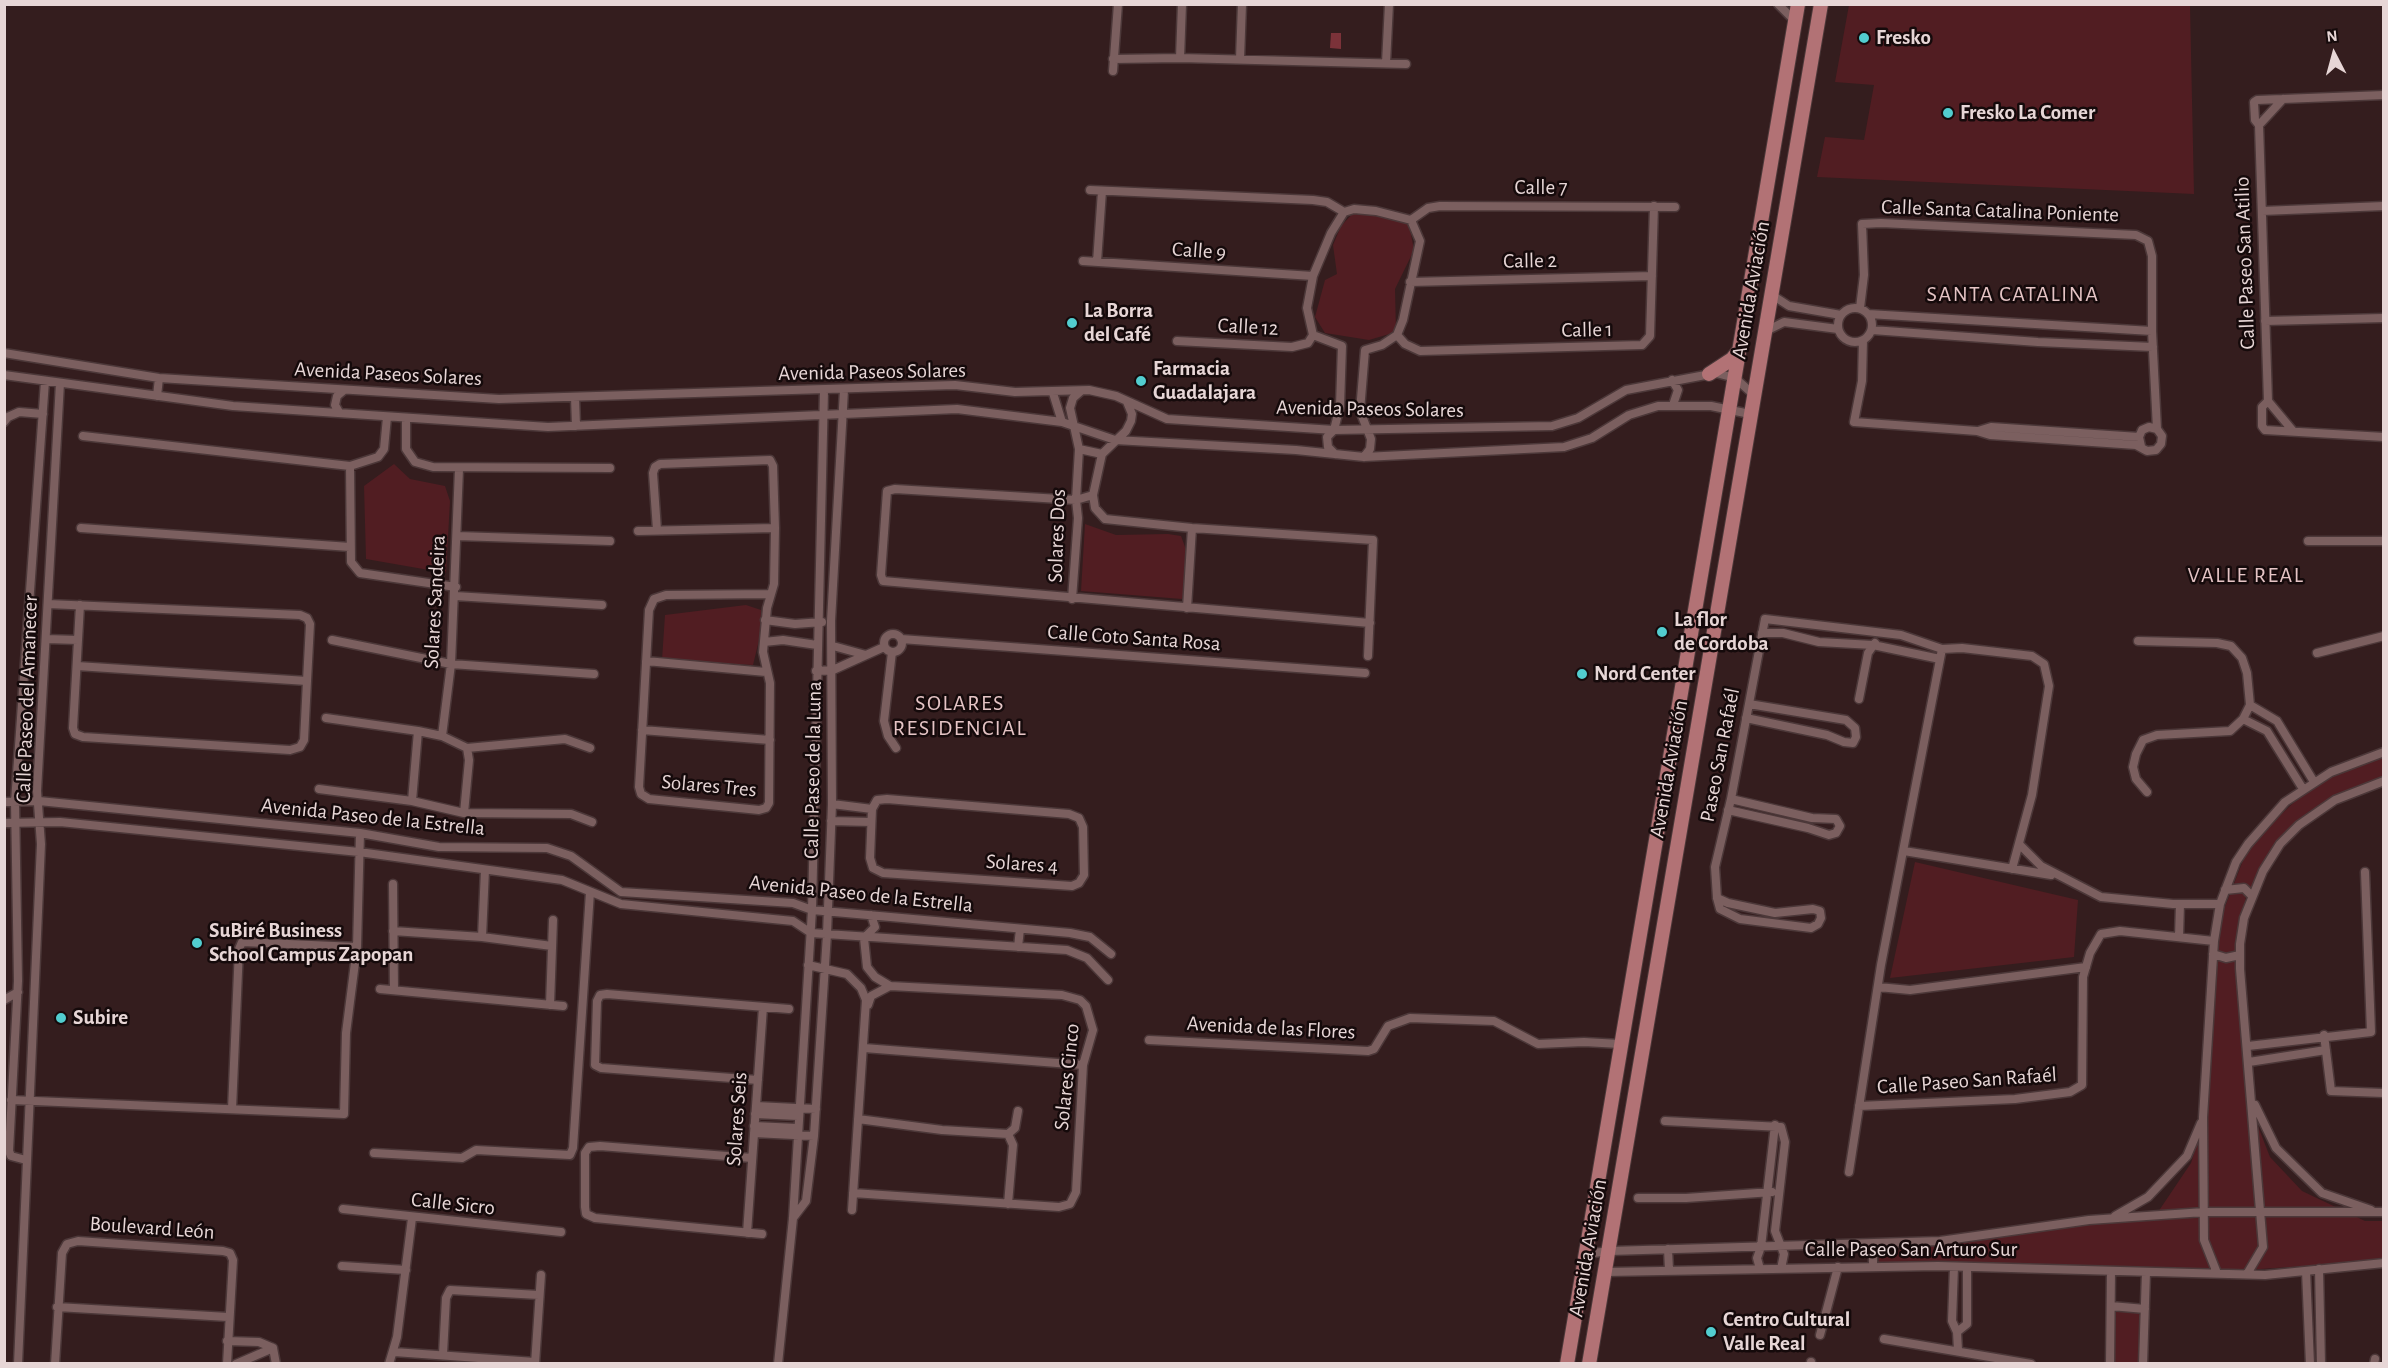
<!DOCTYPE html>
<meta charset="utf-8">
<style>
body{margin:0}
#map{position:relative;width:2388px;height:1368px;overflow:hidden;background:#341d1e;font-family:"Alegreya Sans",sans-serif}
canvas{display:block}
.frame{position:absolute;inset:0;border:6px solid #e7d6d6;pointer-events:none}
.north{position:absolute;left:2304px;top:24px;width:60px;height:60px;-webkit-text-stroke:4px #150a0b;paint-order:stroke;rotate:354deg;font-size:16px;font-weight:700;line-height:24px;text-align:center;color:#e7d6d6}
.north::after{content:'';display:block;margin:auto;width:21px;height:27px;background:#e7d6d6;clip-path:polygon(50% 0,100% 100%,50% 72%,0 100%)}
</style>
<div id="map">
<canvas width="2388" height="1368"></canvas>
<div class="frame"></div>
<div class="north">N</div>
</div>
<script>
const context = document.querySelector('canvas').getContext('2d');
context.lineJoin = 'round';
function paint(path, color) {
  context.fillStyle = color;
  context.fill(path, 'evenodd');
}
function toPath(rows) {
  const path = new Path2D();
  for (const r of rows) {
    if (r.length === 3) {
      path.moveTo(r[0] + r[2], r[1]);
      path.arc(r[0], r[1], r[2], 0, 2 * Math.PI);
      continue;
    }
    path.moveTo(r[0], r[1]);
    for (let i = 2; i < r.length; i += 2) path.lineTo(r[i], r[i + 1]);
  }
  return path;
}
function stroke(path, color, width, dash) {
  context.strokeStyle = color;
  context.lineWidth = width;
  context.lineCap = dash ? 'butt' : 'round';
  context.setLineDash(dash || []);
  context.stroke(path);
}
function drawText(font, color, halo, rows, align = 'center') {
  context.font = font + ' "Alegreya Sans",sans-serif';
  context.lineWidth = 5;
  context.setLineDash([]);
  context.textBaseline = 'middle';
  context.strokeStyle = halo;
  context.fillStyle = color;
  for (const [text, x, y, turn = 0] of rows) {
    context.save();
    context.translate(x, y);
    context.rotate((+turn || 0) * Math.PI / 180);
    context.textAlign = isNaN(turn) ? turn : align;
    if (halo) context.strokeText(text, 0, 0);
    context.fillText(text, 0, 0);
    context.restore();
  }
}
paint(toPath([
 [1849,5,2190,5,2194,194,1817,177,1825,137,1864,140,1874,85,1835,82],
 [1356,210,1409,224,1414,250,1395,289,1396,332,1369,340,1325,333,1315,317,1325,280,1337,274,1333,245,1341,226],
 [394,464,410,479,445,486,450,501,446,573,366,559,364,486],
 [1085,524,1116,535,1168,534,1181,536,1188,555,1188,580,1182,599,1081,591],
 [746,605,761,610,761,632,753,665,662,660,665,615],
 [2383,756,2383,778,2346,791,2308,812,2277,846,2246,896,2237,950,2250,1106,2270,1157,2302,1191,2365,1221,2383,1221,2383,1261,2245,1270,1878,1265,1880,1253,2111,1221,2154,1218,2191,1163,2206,1114,2216,947,2221,917,2249,845,2311,786],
 [1915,862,2078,900,2074,957,1890,978],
 [2113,1307,2143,1309,2139,1363,2113,1364]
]), '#511d22');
paint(toPath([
 [1331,33,1341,33,1341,49,1330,48]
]), '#7b3239');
const minor = toPath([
 [1778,4,1795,21],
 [1180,58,1182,4],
 [1113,59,1180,58,1406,64],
 [1240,59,1242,4],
 [1386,63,1389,4],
 [1113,71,1118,4],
 [2384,95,2257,100,2254,102,2255,120,2259,125,2268,401,2262,407,2262,426,2265,430,2384,437],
 [2259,125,2283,99],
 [1090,190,1313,200,1327,202,1344,212],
 [2262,211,2384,206],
 [1411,220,1428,208,1440,206,1675,207],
 [1083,261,1313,276],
 [1097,262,1102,191],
 [1410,282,1652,276],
 [1772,295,1789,306,1841,315],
 [1860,308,1864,275,1862,224,1881,223,2136,235,2148,241,2152,256,2152,331,2157,429],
 [1855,325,17],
 [1868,314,2152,331],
 [2265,321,2384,318],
 [1872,330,2038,342,2153,347],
 [1766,331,1784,322,1838,329],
 [1313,335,1307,308,1313,276,1331,233,1344,212,1354,209,1376,211,1411,220,1420,241,1403,320,1397,335,1382,345,1365,350,1360,411,1371,439,1370,449,1364,457],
 [1313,335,1342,346,1340,406,1334,430,1327,437,1328,447,1335,454],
 [1397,335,1405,344,1420,351,1642,345,1650,336,1654,206],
 [1863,340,1862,381,1854,422,1977,431,1990,435,2136,445,2147,451,2156,450,2161,444,2162,436,2157,429,2149,427,2142,430,2139,437,2141,446],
 [1177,341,1292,347,1308,343,1313,335],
 [4,353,159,378,499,399,955,385,1015,392,1089,390,1116,396,1167,419,1334,430,1552,426,1578,418,1626,390,1716,373,1735,378,1754,395],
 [4,375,233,406,548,427,957,409,1062,422,1115,440,1296,450,1364,457,1564,447,1592,438,1629,415,1658,406,1711,406,1750,414],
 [1672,380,1678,390,1673,405],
 [1053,393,1062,422],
 [157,396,159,378],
 [575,397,576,426],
 [2268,401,2293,431],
 [1127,402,1132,414,1131,421,1126,431,1102,454,1093,495,1095,508,1105,519,1192,528,1373,540,1368,656],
 [339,412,335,405,337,396,343,391],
 [406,418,406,449,415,462,433,467,610,468],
 [4,422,8,417,19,412,43,414],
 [1978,431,1991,427,2139,437],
 [83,436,350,466,378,457,384,449,387,417],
 [1079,449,1102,454],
 [350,466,351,562,360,573,456,587],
 [1093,495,1076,500,895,489,887,491,881,575,883,581,1370,623],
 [81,528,350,547],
 [657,530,653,473,655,467,660,464,770,460,773,466,775,528,774,584,767,608,763,652,770,683,769,803,766,808,759,810,649,799,641,794,639,787,649,610,654,599,666,595,771,594],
 [638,531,775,528],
 [457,536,610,541],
 [2308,541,2384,541],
 [455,596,602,605],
 [1072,599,1078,518,1076,500,1079,449,1070,408,1073,398,1081,391],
 [48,604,300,615,307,618,310,624,307,681,304,740,300,747,290,750,83,737,75,734,73,728,80,605],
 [1187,608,1192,528],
 [765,620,795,624,822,622],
 [1762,633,1783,633,1819,642,1873,645,1940,659],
 [893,643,9],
 [46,639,78,640],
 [901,639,1365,673],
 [332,640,451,664,594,674],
 [2138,641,2217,643,2231,646,2242,658,2247,673,2250,705,2243,719,2230,731,2157,735,2143,740,2136,754,2133,767,2136,779,2147,792],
 [764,642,783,640,817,645],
 [833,646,866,655],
 [892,652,884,721,888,736,896,748],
 [2317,653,2384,636],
 [646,661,766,672],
 [77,666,307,681],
 [816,671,833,670,884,647],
 [1859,699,1868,653,1875,643],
 [2250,705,2277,721,2314,782],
 [326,718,418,731],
 [1746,718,1827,735,1844,742,1853,743,1856,737,1855,728,1846,720,1749,704],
 [2243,719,2267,731,2303,789],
 [642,730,770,740],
 [442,736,451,664,459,469],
 [467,748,565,739,590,748],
 [319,789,412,801,464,813,571,814,592,822],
 [887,799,1069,814,1079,818,1083,827,1084,875,1079,883,1072,886,883,873,873,868,870,858,872,809,877,800,887,799],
 [412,801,418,731,442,736,467,748,469,760,464,813],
 [4,802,39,801,360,833,439,847,547,848,571,856,621,892,793,903,812,910,1070,933,1090,937,1111,954],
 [832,804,872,809],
 [1728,810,1808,828,1829,835,1836,833,1840,826,1836,819,1812,818,1731,799],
 [831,821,871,822],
 [4,823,60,822,359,852,562,880,621,904,793,921,811,933,1067,950,1087,958,1108,980],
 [2019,844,2041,866,2101,897,2173,904,2220,904],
 [1904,851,2051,875],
 [393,884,394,990],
 [2225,890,2244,888,2251,895],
 [1717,898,1728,903,1775,913,1813,909,1820,911,1821,918,1818,924,1811,928,1740,919,1720,909,1717,898,1715,867,1731,799,1765,619,1901,635,1942,649,1962,648,2032,656,2044,664,2049,686,2032,795,2012,869],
 [393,931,482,937,552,946],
 [482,937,485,870],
 [2179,937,2180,904],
 [1018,947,1020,929],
 [2213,954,2226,958,2240,955],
 [808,965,847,974,861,988,866,1000,852,1210],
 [1878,987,1910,990,2086,967],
 [380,989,563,1006],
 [4,1000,18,992],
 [550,1005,553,920],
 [868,1005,871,996,890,986],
 [2324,1035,2331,1091,2384,1093],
 [1149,1040,1368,1051,1374,1049,1388,1026,1410,1018,1494,1021,1538,1044,1584,1042,1620,1044],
 [2248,1046,2371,1032,2365,872],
 [864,1048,1083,1065],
 [2249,1062,2326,1050],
 [758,1080,601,1068,595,1065,597,1001,600,995,607,994,789,1009],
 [11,1100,344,1114,346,1033,357,947,360,833],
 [2255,1105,2276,1148,2322,1193,2371,1210],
 [756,1106,816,1109],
 [1859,1106,2015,1099,2070,1092,2082,1085,2083,977,2090,953,2101,934,2120,931,2214,941],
 [232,1109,239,949,242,942,357,947],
 [755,1114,798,1116],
 [858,1119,942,1130,1008,1134,1013,1145,1008,1204],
 [1665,1121,1781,1127,1785,1142,1775,1231,1784,1254,1781,1269],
 [754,1126,797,1128],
 [754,1133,814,1136],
 [1008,1134,1015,1128,1018,1111],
 [374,1153,462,1158,476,1150,570,1155,573,1148,590,892],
 [752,1158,600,1146,589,1147,585,1153,585,1207,586,1214,595,1218,762,1234],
 [26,1160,11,1156,9,1151,18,981,15,802,45,381],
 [1849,1172,1881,965,1942,649],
 [853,1193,1059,1207,1070,1204,1076,1192,1083,1065,1093,1030,1086,1006,1080,1000,1062,995,890,986,875,977,867,967,864,938,875,927,871,915],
 [1638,1198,1686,1198,1772,1192],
 [343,1209,561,1232],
 [2115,1216,2148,1197,2187,1156,2201,1123],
 [793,1218,806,1201,814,1136,827,934,832,804,831,621,844,390],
 [747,1233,763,1007],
 [1668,1249,1669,1270],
 [1585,1254,1610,1251,1940,1241,2089,1220,2204,1212,2384,1212],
 [342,1266,406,1270],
 [1873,1267,1873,1251,1883,1244],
 [1954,1267,1952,1321,1957,1332,1958,1350],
 [1760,1269,1757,1258,1761,1247,1775,1125],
 [2319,1269,2321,1364],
 [2306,1271,2310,1364],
 [1606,1272,1938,1266,2265,1275,2384,1263],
 [2217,1273,2204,1240,2203,1117,2214,941,2220,904,2236,862,2248,844,2285,802,2331,772,2384,752],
 [2247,1274,2263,1247,2240,969,2240,944,2244,918,2263,871,2280,844,2299,825,2335,800,2384,781],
 [2111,1306,2145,1309],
 [57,1307,228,1317],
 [1957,1332,1967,1324,1967,1267],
 [1820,1335,1838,1267],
 [1884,1339,2031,1364],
 [227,1341,259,1342,273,1348],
 [273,1348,276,1364],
 [394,1352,535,1362],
 [443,1354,446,1298,450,1290,539,1295],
 [18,1364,41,844,37,791,60,383],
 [55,1364,62,1253,67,1244,78,1241,223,1251,230,1253,233,1260,227,1364],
 [236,1364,273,1348],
 [389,1364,397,1337,412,1218],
 [535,1364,541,1275],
 [778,1364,793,1218,812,910,824,391],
 [1811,1364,1811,1362],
 [2110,1364,2111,1271],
 [2143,1364,2146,1272],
 [2374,1364,2375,1359]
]);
const primary = toPath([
 [1709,374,1732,359,1740,349],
 [1567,1364,1798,4],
 [1589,1364,1821,4]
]);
stroke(minor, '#4c3839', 11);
stroke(primary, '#4c3839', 16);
stroke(minor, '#7b5f5f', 8);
stroke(primary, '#b27275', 14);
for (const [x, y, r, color] of [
 [1864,38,6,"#52cdcf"],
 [1948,113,6,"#52cdcf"],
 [1072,323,6,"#52cdcf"],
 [1141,381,6,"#52cdcf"],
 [1662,632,6,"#52cdcf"],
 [1582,674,6,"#52cdcf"],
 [197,943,6,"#52cdcf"],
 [61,1018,6,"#52cdcf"],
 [1711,1332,6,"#52cdcf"]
]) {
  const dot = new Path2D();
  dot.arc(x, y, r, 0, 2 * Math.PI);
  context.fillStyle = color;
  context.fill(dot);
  stroke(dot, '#150a0b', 2);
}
drawText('bold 21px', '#e7d6d6', '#150a0b', [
 ["Fresko",1876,38],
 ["Fresko La Comer",1960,113],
 ["La Borra",1084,311],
 ["del Café",1084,335],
 ["Farmacia",1153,369],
 ["Guadalajara",1153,393],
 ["La flor",1674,620],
 ["de Cordoba",1674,644],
 ["Nord Center",1594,674],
 ["SuBiré Business",209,931],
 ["School Campus Zapopan",209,955],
 ["Subire",73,1018],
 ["Centro Cultural",1723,1320],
 ["Valle Real",1723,1344]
], 'left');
drawText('21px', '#e7d6d6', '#150a0b', [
 ["Calle 7",1541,188],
 ["Calle Santa Catalina Poniente",2000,211,2],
 ["Calle 9",1199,251,4],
 ["Calle 2",1530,261,-1],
 ["Calle Paseo San Atilio",2245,263,-92],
 ["Avenida Aviación",1751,290,-80],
 ["Calle 12",1248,327,3],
 ["Calle 1",1587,330,-1],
 ["Avenida Paseos Solares",872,372,-1],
 ["Avenida Paseos Solares",388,374,3],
 ["Avenida Paseos Solares",1370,409,1],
 ["Solares Dos",1057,536,-88],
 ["Solares Sandeira",435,602,-87],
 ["Calle Coto Santa Rosa",1134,638,4],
 ["Calle Paseo del Amanecer",27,699,-88],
 ["Paseo San Rafaél",1720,755,-79],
 ["Avenida Aviación",1669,769,-80],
 ["Calle Paseo de la Luna",813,770,-89],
 ["Solares Tres",709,786,5],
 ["Avenida Paseo de la Estrella",373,817,6],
 ["Solares 4",1022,864,4],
 ["Avenida Paseo de la Estrella",861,894,6],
 ["Avenida de las Flores",1271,1028,3],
 ["Solares Cinco",1067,1077,-84],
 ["Calle Paseo San Rafaél",1967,1081,-4],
 ["Solares Seis",737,1119,-86],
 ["Calle Sicro",453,1204,6],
 ["Boulevard León",152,1228,4],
 ["Avenida Aviación",1588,1248,-80],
 ["Calle Paseo San Arturo Sur",1911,1250]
]);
context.letterSpacing = '1.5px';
drawText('22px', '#e5c4c5', '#150a0b', [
 ["SANTA CATALINA",2013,294],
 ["VALLE REAL",2246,575],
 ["SOLARES",960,703],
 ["RESIDENCIAL",960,728]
]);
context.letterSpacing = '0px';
</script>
